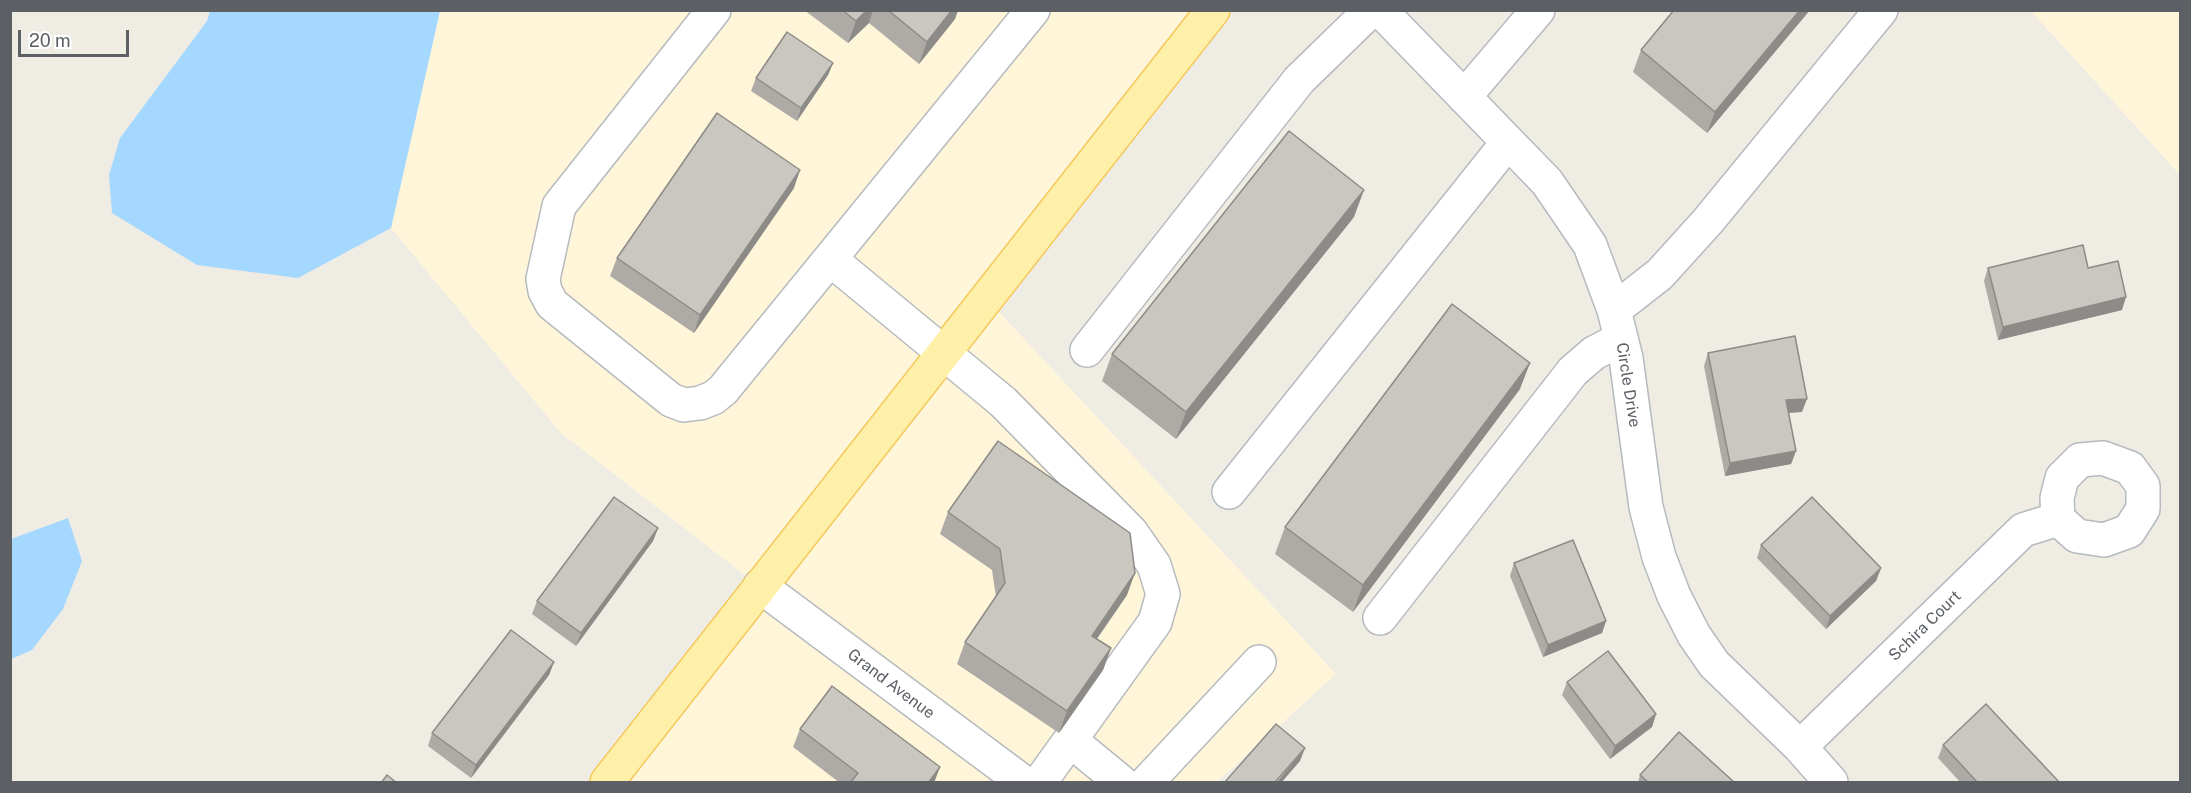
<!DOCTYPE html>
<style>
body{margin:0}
#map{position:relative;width:2191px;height:793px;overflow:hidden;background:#efece4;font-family:"Public Sans",sans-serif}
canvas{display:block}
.frame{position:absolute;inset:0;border:12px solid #5c6065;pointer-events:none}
.scale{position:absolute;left:18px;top:30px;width:111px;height:27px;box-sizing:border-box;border:3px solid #5c6065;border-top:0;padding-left:8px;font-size:18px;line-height:21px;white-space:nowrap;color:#5c6065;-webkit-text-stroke:4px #fff;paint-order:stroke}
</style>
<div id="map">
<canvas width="2191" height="793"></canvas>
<div class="frame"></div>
<div class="scale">20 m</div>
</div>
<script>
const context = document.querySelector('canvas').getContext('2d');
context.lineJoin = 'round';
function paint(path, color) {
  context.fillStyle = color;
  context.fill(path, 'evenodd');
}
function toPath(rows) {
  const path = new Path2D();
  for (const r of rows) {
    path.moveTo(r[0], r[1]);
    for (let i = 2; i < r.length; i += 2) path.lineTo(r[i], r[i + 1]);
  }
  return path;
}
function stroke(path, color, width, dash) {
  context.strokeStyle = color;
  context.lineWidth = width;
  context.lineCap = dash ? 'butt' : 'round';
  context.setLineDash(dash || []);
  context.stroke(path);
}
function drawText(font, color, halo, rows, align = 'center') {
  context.font = font + ' "Public Sans",sans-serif';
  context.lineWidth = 4.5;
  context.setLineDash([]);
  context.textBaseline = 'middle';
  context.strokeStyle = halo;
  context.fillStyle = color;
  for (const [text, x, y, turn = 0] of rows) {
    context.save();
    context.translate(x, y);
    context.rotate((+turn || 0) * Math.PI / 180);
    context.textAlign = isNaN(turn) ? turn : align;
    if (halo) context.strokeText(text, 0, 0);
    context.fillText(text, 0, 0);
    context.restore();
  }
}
paint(toPath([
 [440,11,1213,11,987,299,1336,674,1217,782,1023,782,1001,767,988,782,607,782,759,586,561,433,391,228],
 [2031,11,2180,11,2180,176,2180,175]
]), '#fff6d9');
paint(toPath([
 [210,11,440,11,391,228,298,278,197,265,112,213,109,175,120,138,207,21],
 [68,518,82,561,63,609,32,650,11,659,11,539]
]), '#a4d8ff');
const minor = toPath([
 [714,10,559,206,543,279,545,291,552,304,671,400,684,405,700,403,713,398,723,390,1033,10],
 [1380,10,1547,182,1590,245,1614,310,1626,358,1646,507,1659,557,1674,596,1694,635,1714,664,1800,747,1831,782],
 [1464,97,1538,10],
 [830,259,1003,402,1131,532,1154,565,1163,594,1155,622,1040,782],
 [1614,310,1660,274,1708,221,1881,10],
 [1087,350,1299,80,1371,10],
 [1229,492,1508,142],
 [760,586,1023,782],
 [1380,618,1573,371,1594,353,1621,339],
 [1070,740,1121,782],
 [1800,747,2023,530,2058,519,2077,536,2104,540,2129,531,2143,509,2143,486,2130,468,2103,458,2080,460,2062,478,2057,498,2058,519],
 [1147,782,1259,662]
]);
const major = toPath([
 [607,782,1213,10]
]);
stroke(minor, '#b6babe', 36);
stroke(major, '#f5c757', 36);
stroke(minor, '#fff', 33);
stroke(major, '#fff0a9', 33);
paint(toPath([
 [804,10,958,10,955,19,919,64,869,23,848,43],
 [1674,10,1810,10,1707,133,1633,72,1641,50],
 [833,63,828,75,797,121,751,91,756,78],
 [794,188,694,333,610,276,617,258],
 [1354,217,1176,439,1102,381,1112,354],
 [1988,268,2088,268,2122,310,1998,340,1984,281],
 [1708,353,1802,412,1789,413,1796,451,1791,464,1725,476,1704,366],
 [1520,389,1353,612,1275,554,1285,527],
 [948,512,1127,595,1097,639,1111,648,1103,670,1059,733,957,664,965,642,996,597,992,570,940,534],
 [658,528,653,541,576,646,532,614,537,601],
 [1761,545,1881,568,1876,581,1826,629,1757,558],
 [1514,563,1606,621,1602,633,1543,657,1510,576],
 [554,662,549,675,471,778,428,746,432,733],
 [1567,682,1656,714,1652,727,1610,759,1562,695],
 [800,729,934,783,840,783,793,747],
 [1943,745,2060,783,1961,783,1938,758],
 [1640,775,1735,783,1638,783]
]), '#aeaba6');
paint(toPath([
 [867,10,873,10,869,23,848,43,856,21],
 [952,10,958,10,955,19,919,64,927,42],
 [1800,10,1810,10,1707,133,1715,112],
 [833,63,828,75,797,121,801,108],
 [800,170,794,188,694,333,700,315],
 [1364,190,1354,217,1176,439,1186,412],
 [2126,297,2122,310,1998,340,2003,327],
 [1530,363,1520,389,1353,612,1363,585],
 [1807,399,1802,412,1782,413,1786,400],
 [1796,451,1791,464,1725,476,1730,463],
 [658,528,653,541,576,646,581,633],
 [1881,568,1876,581,1826,629,1830,616],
 [1135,573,1127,595,1084,657,1092,636],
 [1606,621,1602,633,1543,657,1548,645],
 [1111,648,1103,670,1059,733,1067,711],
 [554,662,549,675,471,778,476,765],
 [1656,714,1652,727,1610,759,1615,746],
 [1305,748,1300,761,1281,783,1276,783],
 [940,767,934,783,928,783]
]), '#8d8b87');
const building = toPath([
 [842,10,867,10,856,21,842,10],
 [888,10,952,10,927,42,888,10],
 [1674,10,1800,10,1715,112,1641,50,1674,10],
 [787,32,833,63,801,108,756,78,787,32],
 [717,113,800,170,700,315,617,258,717,113],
 [1289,131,1364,190,1186,412,1112,354,1289,131],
 [2083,245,2088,268,2118,261,2126,297,2003,327,1988,268,2083,245],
 [1452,304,1530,363,1363,585,1285,527,1452,304],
 [1795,336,1807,399,1786,400,1796,451,1730,463,1708,353,1795,336],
 [998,441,1130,533,1135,573,1092,636,1111,648,1067,711,965,642,1005,583,1000,549,948,512,998,441],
 [614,497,658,528,581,633,537,601,614,497],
 [1812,497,1881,568,1830,616,1761,545,1812,497],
 [1573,540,1606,621,1548,645,1514,563,1573,540],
 [511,630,554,662,476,765,432,733,511,630],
 [1608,651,1656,714,1615,746,1567,682,1608,651],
 [832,686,940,767,928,783,850,783,858,773,800,729,832,686],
 [1986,704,2060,783,1978,783,1943,745,1986,704],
 [1276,724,1305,748,1276,781,1278,783,1224,783,1276,724],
 [1679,732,1735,783,1649,783,1640,775,1679,732],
 [387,775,397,783,381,783,387,775]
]);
paint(building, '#cac7c1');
stroke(building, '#8d8b87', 1.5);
drawText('16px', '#5c6065', '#fff', [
 ["Circle Drive",1628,385,81],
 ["Schira Court",1925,626,-44],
 ["Grand Avenue",891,684,37]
]);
</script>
